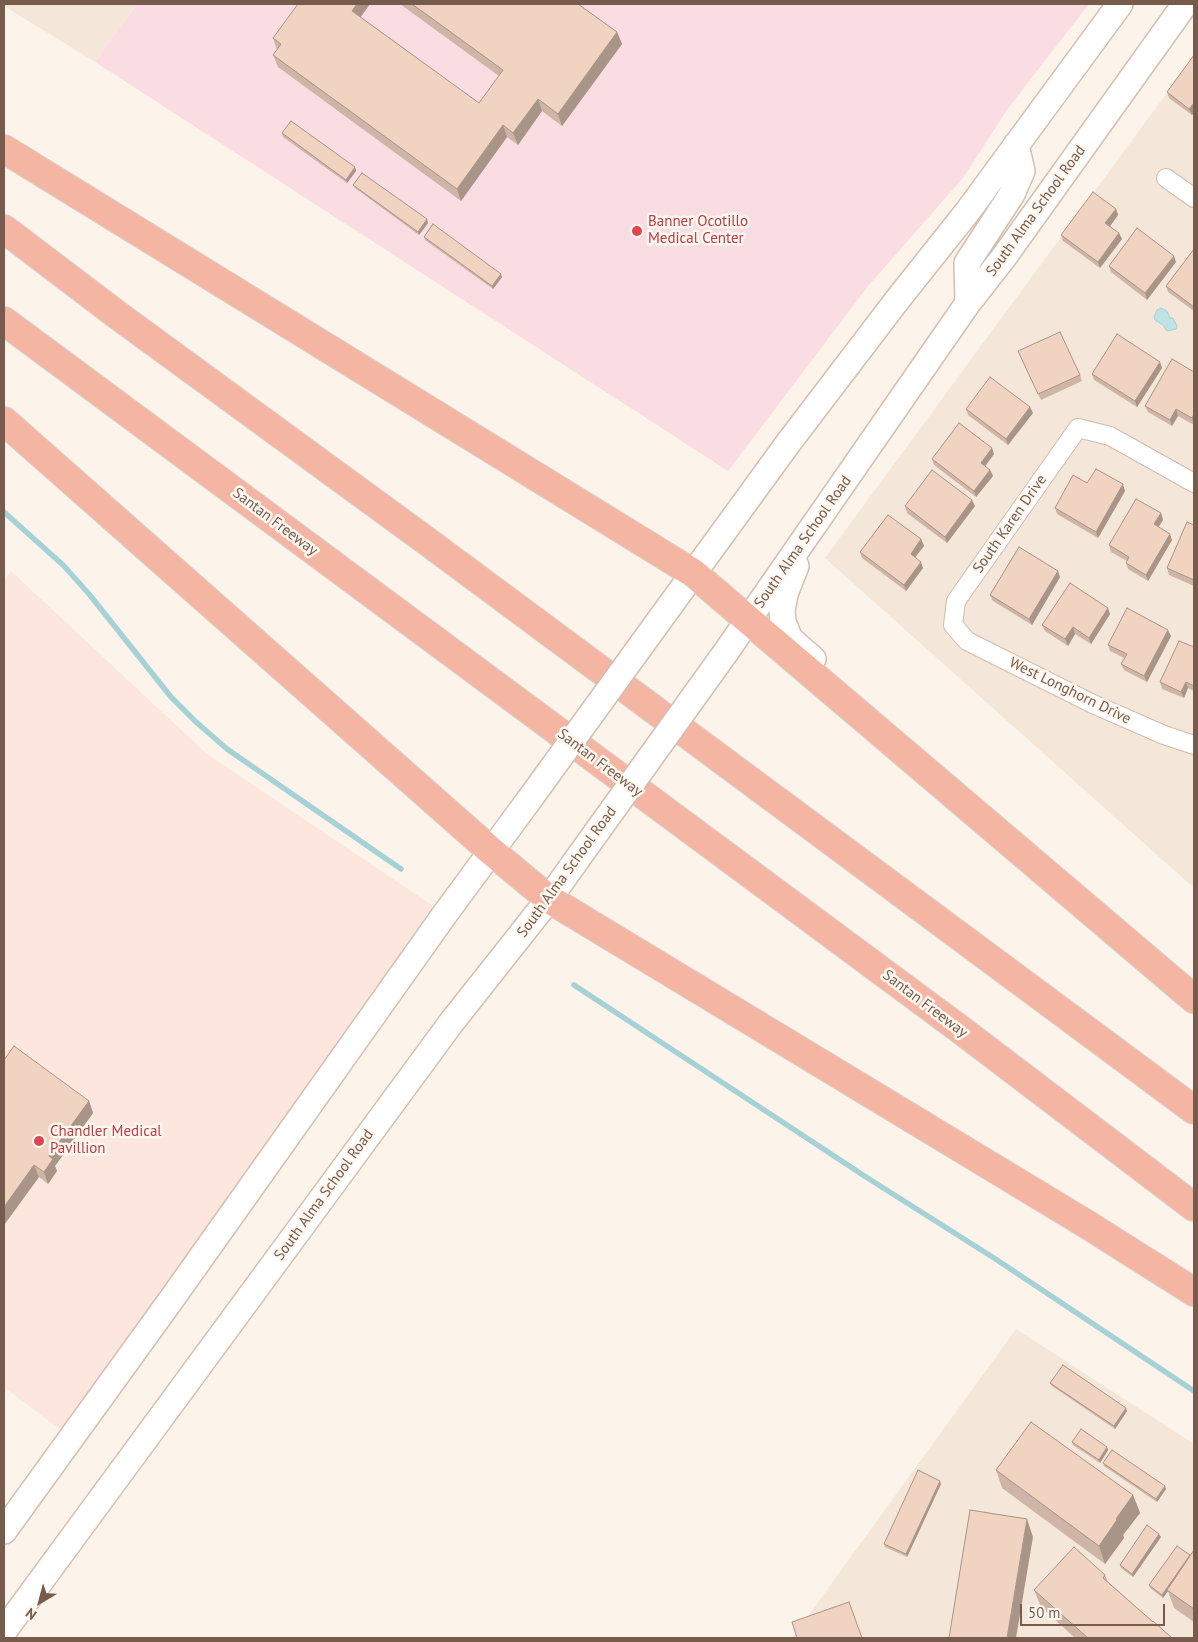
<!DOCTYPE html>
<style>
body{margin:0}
#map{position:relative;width:1198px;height:1642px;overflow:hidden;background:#fcf4ea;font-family:"PT Sans",sans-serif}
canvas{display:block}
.frame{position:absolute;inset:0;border:5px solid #775b4d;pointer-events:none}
.north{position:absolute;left:15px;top:1577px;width:50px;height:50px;-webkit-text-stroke:4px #fff8f0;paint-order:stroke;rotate:217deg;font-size:14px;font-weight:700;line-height:20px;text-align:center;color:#775b4d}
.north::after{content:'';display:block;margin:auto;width:18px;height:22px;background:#775b4d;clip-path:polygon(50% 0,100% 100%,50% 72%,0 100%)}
.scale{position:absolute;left:1020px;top:1604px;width:145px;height:22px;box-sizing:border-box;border:2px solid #775b4d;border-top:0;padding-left:6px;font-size:15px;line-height:18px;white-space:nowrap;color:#775b4d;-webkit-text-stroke:4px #fff8f0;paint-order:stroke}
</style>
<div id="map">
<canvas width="1198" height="1642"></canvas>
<div class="frame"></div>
<div class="north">N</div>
<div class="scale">50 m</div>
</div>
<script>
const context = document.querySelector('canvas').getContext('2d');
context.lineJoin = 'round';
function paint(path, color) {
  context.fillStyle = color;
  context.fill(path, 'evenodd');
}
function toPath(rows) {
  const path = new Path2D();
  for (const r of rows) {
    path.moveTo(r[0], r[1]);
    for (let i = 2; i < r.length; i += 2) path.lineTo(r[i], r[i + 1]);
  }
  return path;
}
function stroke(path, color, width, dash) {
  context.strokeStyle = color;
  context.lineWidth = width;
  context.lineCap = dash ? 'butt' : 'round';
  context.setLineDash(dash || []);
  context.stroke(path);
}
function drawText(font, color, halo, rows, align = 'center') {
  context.font = font + ' "PT Sans",sans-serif';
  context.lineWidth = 5;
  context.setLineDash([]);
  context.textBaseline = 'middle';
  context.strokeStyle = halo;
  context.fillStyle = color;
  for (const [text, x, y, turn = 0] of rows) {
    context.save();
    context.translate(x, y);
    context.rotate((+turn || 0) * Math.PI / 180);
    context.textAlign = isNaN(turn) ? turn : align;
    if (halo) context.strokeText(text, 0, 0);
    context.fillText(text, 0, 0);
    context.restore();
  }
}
paint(toPath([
 [4,4,137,4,95,62,4,6],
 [1194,56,1194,888,825,558],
 [1016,1329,1194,1444,1194,1638,792,1638]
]), '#f4e6d8');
paint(toPath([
 [11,571,207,754,445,914,71,1438,4,1387,4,582]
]), '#fce6de');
paint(toPath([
 [137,4,1089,4,1009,107,963,178,869,285,728,471,95,62]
]), '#fadde2');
const water = toPath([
 [1161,308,1167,311,1170,318,1173,318,1177,326,1176,329,1167,331,1163,325,1155,320,1154,317,1157,310,1161,308]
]);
paint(water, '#bee2e6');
stroke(water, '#a5d1d7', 1);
stroke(toPath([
 [4,512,63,565,89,594,171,697,195,721,227,749,401,869],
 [574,985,866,1177,994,1258,1194,1391]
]), '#a5d1d7', 5.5);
const street = toPath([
 [1166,178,1194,198],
 [1194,483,1110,436,1078,428,956,601,953,625,967,641,1093,704,1164,735,1194,745]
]);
const secondary = toPath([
 [968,303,967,263,1012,194,1022,171,1016,145],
 [796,566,785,594,782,611,783,622,790,639,813,659],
 [669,607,789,442,898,299,968,211,1120,4],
 [726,652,968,303,1004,257,1185,4],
 [4,1531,171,1300,445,914,529,800],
 [4,1631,451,1023,549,899,573,865]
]);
const highway = toPath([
 [4,149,693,573,1194,999],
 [4,229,116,314,428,542,1194,1110],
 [4,321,961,1030,1194,1207],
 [4,421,491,851,549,899,1088,1225,1194,1292]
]);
stroke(street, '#cebcaf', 20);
stroke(secondary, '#d4beaf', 28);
stroke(highway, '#d9d1cd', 30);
stroke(street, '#fff', 18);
stroke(secondary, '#fff', 25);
stroke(highway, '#f4b5a3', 28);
const secondaryBridge = toPath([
 [529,800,669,607],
 [573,865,726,652]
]);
stroke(secondaryBridge, '#d4beaf', 28, []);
stroke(secondaryBridge, '#fff', 25);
paint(toPath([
 [298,4,370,4,361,17,479,103,499,76,400,4,578,4,617,32,622,44,562,126,542,111,518,145,507,137,461,201,278,67,273,55,277,50,273,38],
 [1194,55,1192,115,1169,98,1167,92],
 [282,133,355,167,356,171,347,183,283,137],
 [353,185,428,223,419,235,355,188],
 [1116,209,1118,215,1110,226,1122,239,1100,268,1063,241,1061,235],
 [424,237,502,277,493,289,425,240],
 [1194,249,1194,311,1168,292,1166,286],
 [1176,262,1147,300,1111,272,1109,266],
 [1018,351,1080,375,1082,381,1041,400],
 [1160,362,1162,368,1137,407,1094,380,1092,374],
 [1194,372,1194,425,1178,416,1172,426,1148,412,1145,406],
 [966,409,1033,413,1008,445,968,415],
 [994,454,985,466,990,470,993,476,976,497,934,465,932,459],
 [1087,483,1125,491,1098,538,1057,514,1055,508],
 [905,506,975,506,947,543,907,513],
 [1161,513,1163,520,1158,527,1172,540,1148,581,1128,569,1126,563,1127,561,1111,552,1109,545],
 [1194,525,1194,586,1169,575,1167,568],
 [921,539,924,546,915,557,923,568,906,591,862,558,860,552],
 [1060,577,1032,625,993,601,990,595],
 [1110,614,1091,644,1075,634,1068,646,1045,631,1042,625],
 [1171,636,1147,682,1124,670,1121,664,1124,658,1110,651,1108,645],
 [1194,647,1194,691,1188,688,1184,698,1162,689,1160,682],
 [4,1060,89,1101,93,1113,55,1166,57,1171,48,1184,39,1177,4,1225],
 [1050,1383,1127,1411,1115,1429,1052,1386],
 [1072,1442,1107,1447,1108,1450,1100,1463,1073,1445],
 [1103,1463,1166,1489,1157,1502,1104,1466],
 [996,1470,1133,1495,1140,1513,1123,1535,1124,1538,1105,1564,1002,1488],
 [941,1484,907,1557,885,1547,884,1544],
 [1161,1537,1133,1577,1121,1568,1120,1565],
 [1194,1550,1194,1622,1174,1608,1168,1591,1163,1598,1150,1588,1149,1585,1190,1556],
 [1105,1575,1108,1582,1153,1622,1172,1638,1075,1638,1041,1607,1034,1590]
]), '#cfb5a7');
paint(toPath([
 [357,4,370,4,356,23,352,11],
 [617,32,622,44,562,126,558,114],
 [538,99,542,111,518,145,513,133],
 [1194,103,1194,112,1192,115,1189,109],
 [503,125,507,137,461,201,457,189],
 [355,167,356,171,347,183,346,180],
 [1116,209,1118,215,1108,229,1105,223],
 [427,219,428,223,419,235,418,232],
 [1119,233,1122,239,1100,268,1098,262],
 [1174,256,1176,262,1147,300,1145,293],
 [501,274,502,277,493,289,492,286],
 [1160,362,1162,368,1137,407,1135,401],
 [1030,407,1033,413,1008,445,1006,439],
 [1176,409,1178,416,1172,426,1170,420],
 [1194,414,1194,425,1192,418],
 [992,448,994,454,983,469,981,463],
 [990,470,993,476,976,497,974,491],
 [1123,484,1125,491,1098,538,1096,532],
 [972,500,975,506,947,543,945,537],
 [1161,513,1163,520,1156,531,1154,524],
 [1170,534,1172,540,1148,581,1146,575],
 [921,539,924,546,913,560,911,554],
 [921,562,923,568,906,591,904,585],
 [1058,571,1060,577,1032,625,1029,619],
 [1108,608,1110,614,1091,644,1089,638],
 [1073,627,1075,634,1068,646,1065,639],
 [1168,630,1171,636,1147,682,1144,676],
 [1186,682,1188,688,1184,698,1181,692],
 [89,1101,93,1113,55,1166,57,1171,48,1184,44,1172,49,1156],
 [34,1165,39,1177,4,1225,4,1207],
 [1126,1408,1127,1411,1115,1429,1114,1426],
 [1107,1447,1108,1450,1100,1463,1099,1460],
 [940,1481,941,1484,907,1557,906,1554],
 [1165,1486,1166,1489,1157,1502,1156,1499],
 [1133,1495,1140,1513,1123,1535,1124,1538,1105,1564,1099,1546,1116,1519],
 [1027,1519,1033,1537,1016,1638,1007,1638],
 [1159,1534,1161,1537,1133,1577,1132,1574],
 [1190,1555,1191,1558,1163,1598,1162,1595]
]), '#a99488');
const building = toPath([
 [298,4,357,4,352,11,479,103,503,70,412,4,578,4,617,32,558,114,538,99,513,133,503,125,457,189,273,55,281,44,273,38,298,4],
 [1194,55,1194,103,1189,109,1167,92,1194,55],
 [291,121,355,167,346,180,282,133,291,121],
 [362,173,427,219,418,232,353,185,362,173],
 [1093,192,1116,209,1105,223,1119,233,1098,262,1061,235,1093,192],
 [433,224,501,274,492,286,424,237,433,224],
 [1137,228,1174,256,1145,293,1109,266,1137,228],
 [1194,249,1194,307,1166,286,1194,249],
 [1060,332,1080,375,1038,394,1018,351,1060,332],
 [1117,334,1160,362,1135,401,1092,374,1117,334],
 [1172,359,1194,372,1194,414,1192,418,1176,409,1170,420,1145,406,1172,359],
 [990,377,1030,407,1006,439,966,409,990,377],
 [959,423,992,448,981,463,990,470,974,491,932,459,959,423],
 [1096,469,1123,484,1096,532,1055,508,1073,475,1087,483,1096,469],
 [932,470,972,500,945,537,905,506,932,470],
 [1136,499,1161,513,1154,524,1170,534,1146,575,1126,563,1129,557,1109,545,1136,499],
 [888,515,921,539,911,554,921,562,904,585,860,552,888,515],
 [1187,522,1194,525,1194,580,1167,568,1187,522],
 [1019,547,1058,571,1029,619,990,595,1019,547],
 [1070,583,1108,608,1089,638,1073,627,1065,639,1042,625,1070,583],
 [1127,608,1168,630,1144,676,1121,664,1127,654,1108,645,1127,608],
 [1179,641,1194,647,1194,686,1186,682,1181,692,1160,682,1179,641],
 [14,1046,89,1101,49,1156,53,1159,44,1172,34,1165,4,1207,4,1060,14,1046],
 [1063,1365,1126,1408,1114,1426,1050,1383,1063,1365],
 [1031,1422,1133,1495,1116,1519,1117,1520,1099,1546,996,1470,1031,1422],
 [1081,1429,1107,1447,1099,1460,1072,1442,1081,1429],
 [1112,1450,1165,1486,1156,1499,1103,1463,1112,1450],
 [918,1470,940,1481,906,1554,884,1544,918,1470],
 [970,1510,1027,1519,1007,1638,949,1638,970,1510],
 [1147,1525,1159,1534,1132,1574,1120,1565,1147,1525],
 [1177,1546,1190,1555,1162,1595,1149,1585,1177,1546],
 [1074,1547,1105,1575,1103,1578,1153,1622,1153,1621,1172,1638,1088,1638,1034,1590,1074,1547],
 [1194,1550,1194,1609,1167,1590,1194,1550],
 [849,1602,862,1638,797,1638,792,1622,849,1602]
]);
paint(building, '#f1d3c2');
stroke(building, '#a99488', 1);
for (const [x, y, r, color] of [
 [637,231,6,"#e0444e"],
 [39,1141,6,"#e0444e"]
]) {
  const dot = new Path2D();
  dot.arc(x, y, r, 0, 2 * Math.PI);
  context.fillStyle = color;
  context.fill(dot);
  stroke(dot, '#fff8f0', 2);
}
drawText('15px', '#775b4d', '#fff8f0', [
 ["South Alma School Road",1036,211,-54],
 ["Santan Freeway",275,522,37],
 ["South Karen Drive",1010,524,-55],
 ["South Alma School Road",803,542,-55],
 ["West Longhorn Drive",1070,691,26],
 ["Santan Freeway",600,763,37],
 ["South Alma School Road",567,872,-54],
 ["Santan Freeway",925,1004,37],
 ["South Alma School Road",324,1195,-54]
]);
drawText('15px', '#be3a42', '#fff8f0', [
 ["Banner Ocotillo",648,222],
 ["Medical Center",648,239],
 ["Chandler Medical",50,1132],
 ["Pavillion",50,1149]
], 'left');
</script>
